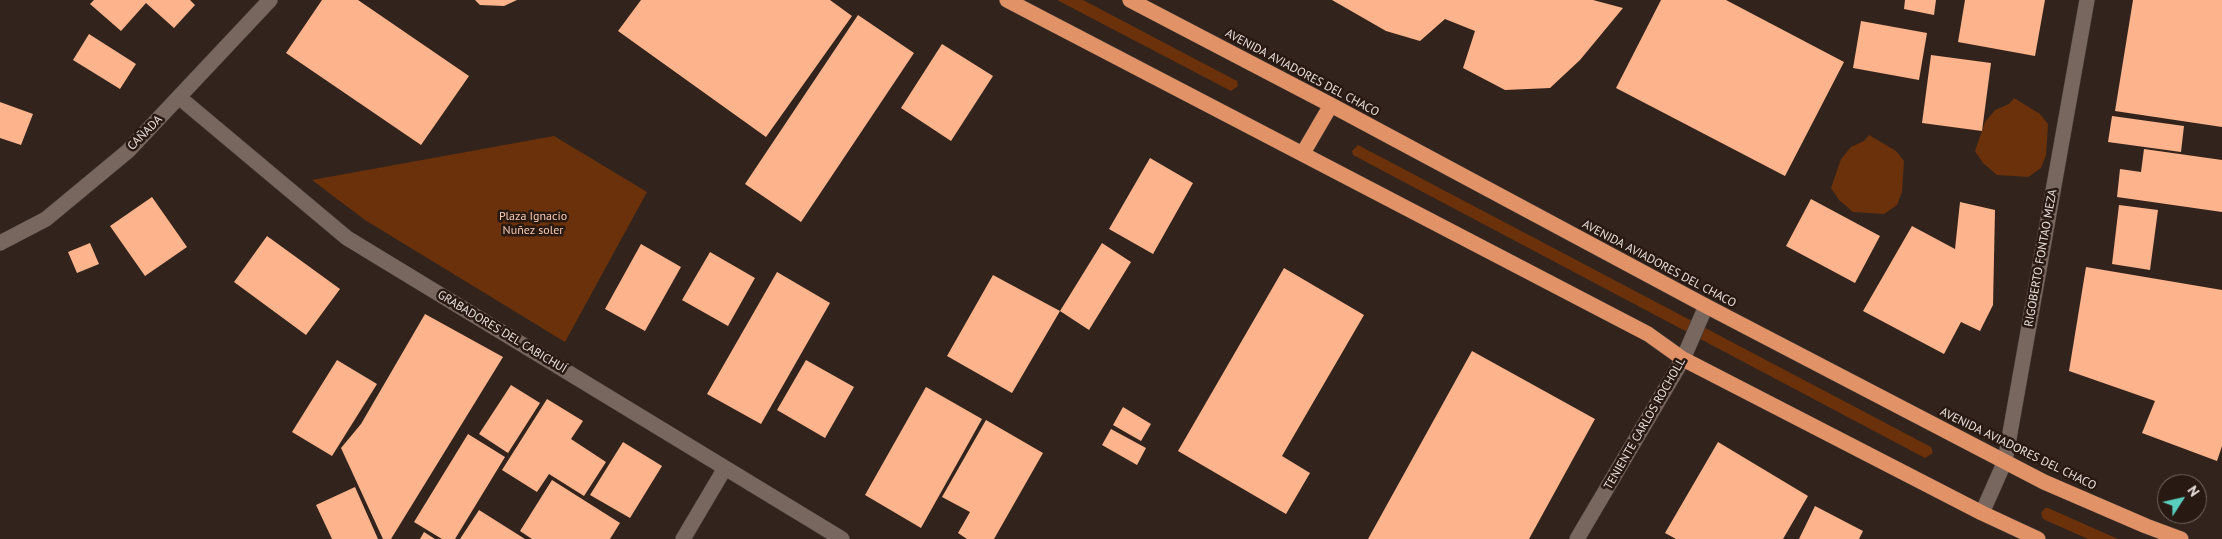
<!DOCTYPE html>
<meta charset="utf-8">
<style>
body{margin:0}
#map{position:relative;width:2222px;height:539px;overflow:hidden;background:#32241d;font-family:"PT Sans",sans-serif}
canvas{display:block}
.north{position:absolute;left:2157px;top:474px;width:50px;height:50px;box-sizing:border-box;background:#281a13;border:1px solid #766963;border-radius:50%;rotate:55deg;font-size:14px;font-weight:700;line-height:20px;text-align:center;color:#eae0dc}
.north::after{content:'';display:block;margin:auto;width:18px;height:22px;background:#59cebe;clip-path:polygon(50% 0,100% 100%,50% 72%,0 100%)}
</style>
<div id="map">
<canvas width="2222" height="539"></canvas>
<div class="north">N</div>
</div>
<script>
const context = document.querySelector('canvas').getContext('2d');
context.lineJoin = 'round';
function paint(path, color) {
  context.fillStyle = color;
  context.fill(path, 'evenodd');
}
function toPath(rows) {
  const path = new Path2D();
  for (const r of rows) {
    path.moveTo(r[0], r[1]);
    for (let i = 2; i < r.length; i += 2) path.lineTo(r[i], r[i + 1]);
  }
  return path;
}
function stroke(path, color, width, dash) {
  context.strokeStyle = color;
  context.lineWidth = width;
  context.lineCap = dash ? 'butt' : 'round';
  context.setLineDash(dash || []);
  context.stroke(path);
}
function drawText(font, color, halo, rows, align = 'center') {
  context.font = font + ' "PT Sans",sans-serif';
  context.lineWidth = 5;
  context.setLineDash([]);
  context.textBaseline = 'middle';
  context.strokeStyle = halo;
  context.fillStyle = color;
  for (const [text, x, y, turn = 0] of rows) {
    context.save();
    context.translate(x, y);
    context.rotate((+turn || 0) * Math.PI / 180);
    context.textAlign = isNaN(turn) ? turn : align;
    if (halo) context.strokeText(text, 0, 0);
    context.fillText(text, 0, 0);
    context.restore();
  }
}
paint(toPath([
 [1057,0,1083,0,1237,81,1238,86,1231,91],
 [2014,98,2040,114,2048,124,2046,155,2041,168,2028,177,1997,175,1983,163,1975,151,1985,122,1995,110,2009,104],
 [1869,135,1896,151,1904,161,1902,192,1897,205,1884,214,1853,212,1839,200,1831,188,1841,159,1851,147,1864,141],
 [554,136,647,192,565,342,365,220,312,180],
 [1358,145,1931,447,1933,453,1925,458,1353,155,1352,151],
 [2045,508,2048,508,2118,539,2088,539,2043,519,2041,513]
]), '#6a310b');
paint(toPath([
 [94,0,190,0,195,5,174,28,146,3,121,31,90,4],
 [322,0,358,0,469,76,421,145,286,53],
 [475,0,517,0,504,6,480,5],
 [641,0,830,0,852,16,766,137,618,31],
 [1332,0,1593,0,1623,8,1580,60,1550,88,1505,90,1463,68,1475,31,1445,19,1420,41,1386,31],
 [1661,0,1726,0,1844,62,1785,176,1616,88],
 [1905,0,1936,0,1934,15,1904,9],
 [1965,0,2045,0,2035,56,1958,42],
 [2133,0,2222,0,2222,127,2115,111],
 [858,15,914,53,801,222,745,184],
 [1861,21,1927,33,1919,80,1853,68],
 [89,34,136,64,120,89,73,60],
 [942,44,993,76,951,141,901,108],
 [1931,55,1991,63,1982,131,1922,123],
 [0,102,33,114,21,145,0,138],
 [2112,116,2184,126,2181,152,2108,142],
 [2144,149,2222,160,2222,212,2117,197,2120,169,2141,172],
 [1150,158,1193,183,1153,254,1109,229],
 [152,197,187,247,145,276,110,226],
 [1811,199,1880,236,1855,283,1786,246],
 [1960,202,1995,210,1993,305,1980,331,1961,322,1944,354,1863,311,1912,226,1955,249],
 [2119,205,2158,210,2150,270,2112,264],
 [267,236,340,289,306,335,234,282],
 [90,243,99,264,77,273,68,252],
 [1102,243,1131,262,1089,330,1060,311],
 [641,244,681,267,645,331,605,309],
 [710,252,755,278,728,326,682,300],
 [2086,267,2222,290,2222,446,2217,461,2142,433,2155,401,2069,371],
 [1284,268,1364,315,1282,456,1310,473,1286,514,1178,451],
 [777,272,830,303,761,424,707,394],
 [993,275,1060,311,1012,393,947,356],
 [425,314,503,357,391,539,383,539,341,448,361,424],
 [1472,351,1595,419,1529,539,1368,539],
 [337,360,377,384,332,456,292,432],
 [806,360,854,387,825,438,777,410],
 [511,385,540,403,508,453,479,434],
 [926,387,982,419,921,528,865,495],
 [547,399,583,421,571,439,606,462,584,496,549,474,537,492,502,470],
 [1123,407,1151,424,1141,441,1113,425],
 [986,420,1043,453,994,539,967,539,958,533,970,512,942,497],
 [1111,429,1146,448,1137,465,1102,445],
 [468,434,505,457,455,539,442,539,414,522],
 [623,442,662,466,630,518,590,495],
 [1718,442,1808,496,1783,539,1676,539,1665,533],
 [552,480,620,523,610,539,532,539,520,531],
 [355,487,378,539,332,539,316,505],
 [1815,506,1863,531,1859,539,1799,539],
 [479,510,525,539,460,539],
 [424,532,435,539,420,539]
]), '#fdb38b');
const street = toPath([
 [180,98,347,238,842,539],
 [0,243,46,219,128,151,270,0],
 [1982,513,2005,461,2087,0],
 [683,539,725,468],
 [1577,539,1683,359,1706,306]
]);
const highway = toPath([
 [1007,0,1648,334,1683,359,1982,513,2038,539],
 [1130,0,1331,105,1706,306,2044,482,2146,526,2181,539],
 [1303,153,1331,105]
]);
stroke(street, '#4b403a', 16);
stroke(highway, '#4b403a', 16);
stroke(street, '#78675f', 15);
stroke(highway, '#e19266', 15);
drawText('12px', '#eae0dc', '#281a13', [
 ["AVENIDA AVIADORES DEL CHACO",1302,73,28],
 ["CAÑADA",145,133,-45],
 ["RIGOBERTO FONTAO MEZA",2041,258,-80],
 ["AVENIDA AVIADORES DEL CHACO",1659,264,28],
 ["GRABADORES DEL CABICHUÍ",502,332,31],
 ["TENIENTE CARLOS ROCHOLL",1645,424,-60],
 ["AVENIDA AVIADORES DEL CHACO",2018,449,26]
]);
drawText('12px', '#f7c8b0', '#281a13', [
 ["Plaza Ignacio",533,217],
 ["Nuñez soler",533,231]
]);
</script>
